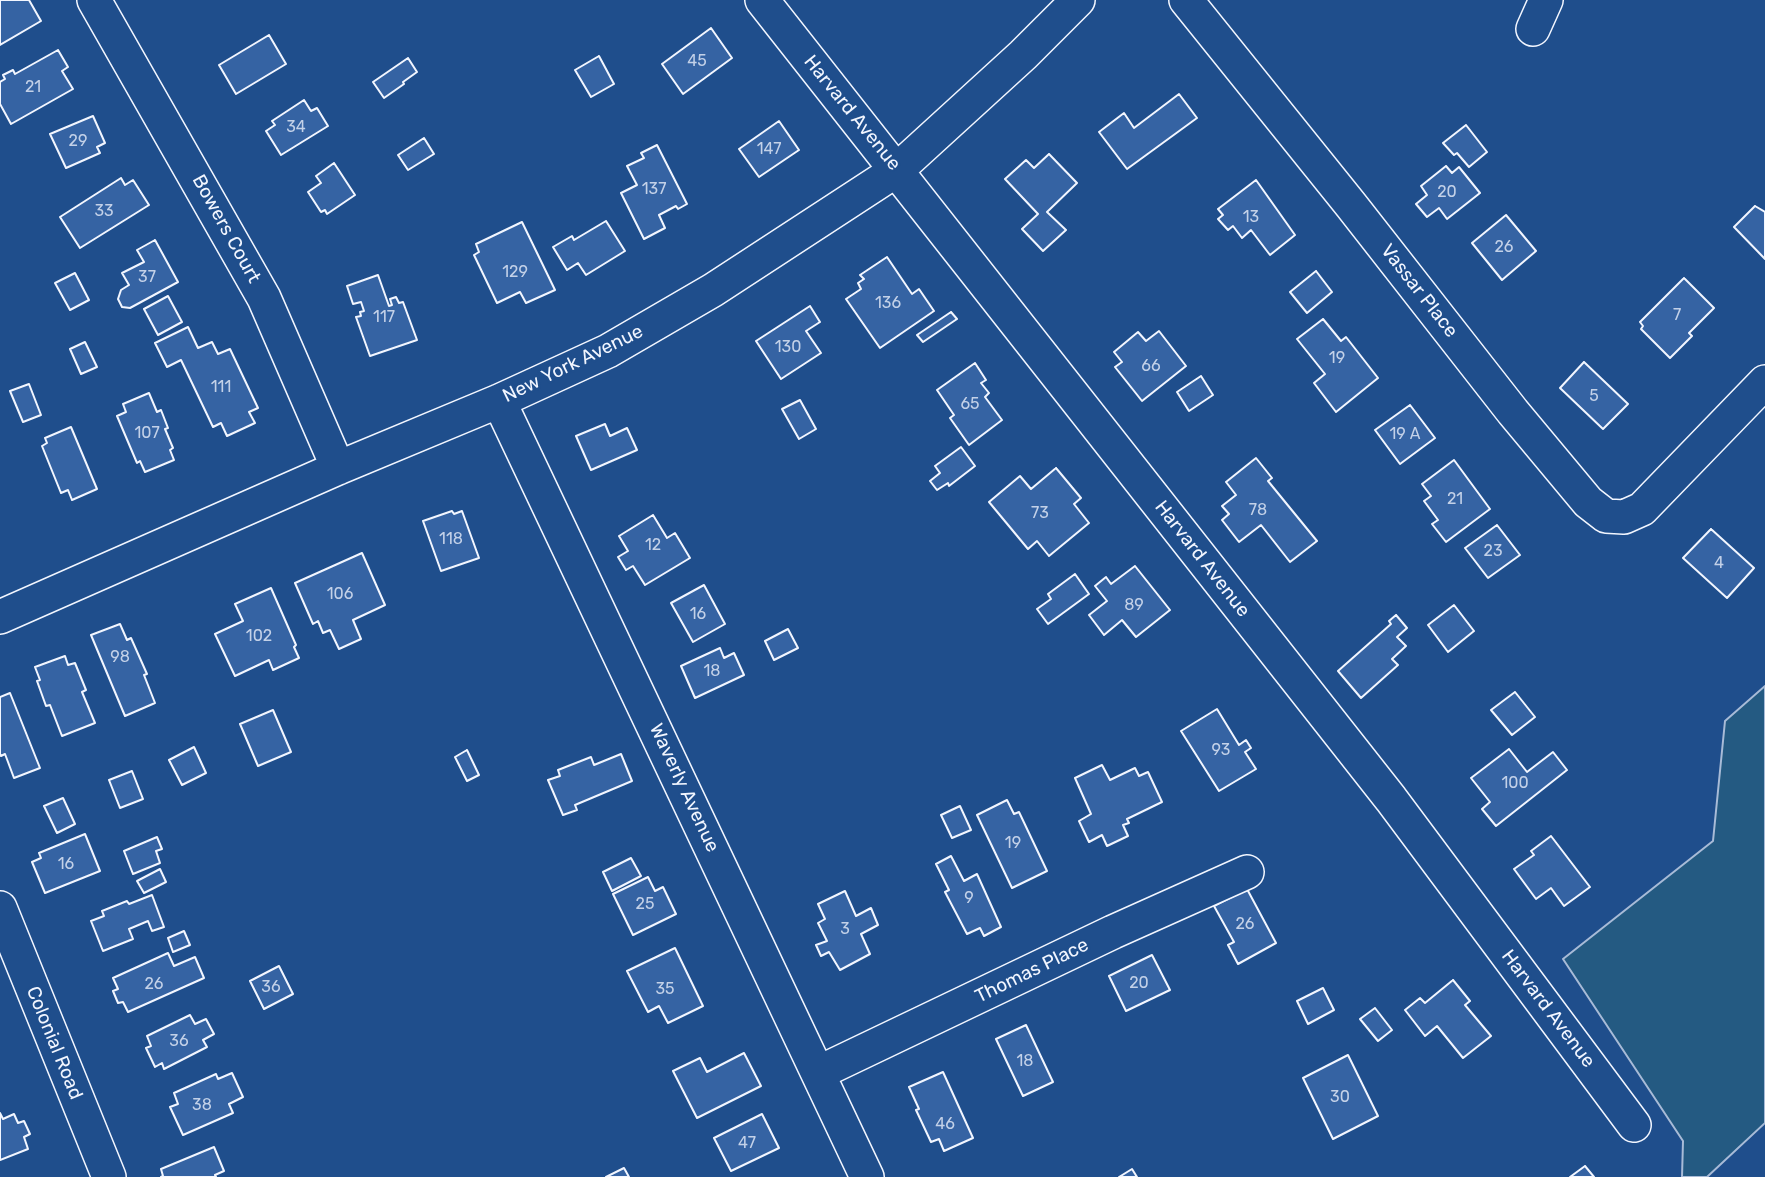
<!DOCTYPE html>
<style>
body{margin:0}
canvas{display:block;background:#1f4e8c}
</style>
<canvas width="1765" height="1177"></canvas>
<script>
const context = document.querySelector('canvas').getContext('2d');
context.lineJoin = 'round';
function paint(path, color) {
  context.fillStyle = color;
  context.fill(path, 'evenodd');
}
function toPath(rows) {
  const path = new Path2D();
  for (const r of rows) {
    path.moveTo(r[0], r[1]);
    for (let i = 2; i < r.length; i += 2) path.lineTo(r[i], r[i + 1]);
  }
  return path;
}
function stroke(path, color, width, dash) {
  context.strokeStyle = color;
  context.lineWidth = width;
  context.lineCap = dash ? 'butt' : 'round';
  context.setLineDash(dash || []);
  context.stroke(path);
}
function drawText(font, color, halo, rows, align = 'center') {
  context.font = font + ' Rubik,sans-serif';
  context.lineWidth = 5;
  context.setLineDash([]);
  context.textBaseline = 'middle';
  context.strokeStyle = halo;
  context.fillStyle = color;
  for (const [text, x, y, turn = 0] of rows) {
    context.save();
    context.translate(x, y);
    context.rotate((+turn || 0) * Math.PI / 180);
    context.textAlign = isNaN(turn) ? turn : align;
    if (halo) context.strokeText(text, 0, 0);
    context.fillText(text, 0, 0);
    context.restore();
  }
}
const green = toPath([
 [1765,686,1765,1123,1707,1177,1682,1177,1683,1141,1563,959,1713,841,1725,721,1765,686]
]);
paint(green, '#245a82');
stroke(green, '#a8bbd7', 2);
const building = toPath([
 [0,0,29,0,41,21,0,45,0,0],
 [711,28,732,58,683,94,662,64,711,28],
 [269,35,286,64,236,94,219,65,269,35],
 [58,50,68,67,62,71,73,89,11,124,0,104,0,82,5,79,3,75,13,70,15,74,58,50],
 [599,56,614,84,591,97,575,70,599,56],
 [408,58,417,72,403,82,404,84,384,98,373,82,408,58],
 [1179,94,1197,118,1127,169,1099,132,1124,113,1134,128,1179,94],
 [304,100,311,111,317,108,328,126,281,155,266,131,275,125,272,121,304,100],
 [93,116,105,143,97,147,100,153,66,168,50,134,93,116],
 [779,121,799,150,759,177,739,149,779,121],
 [1466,125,1487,152,1469,167,1457,153,1454,155,1443,143,1466,125],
 [424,138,434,154,408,170,398,155,424,138],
 [657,145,687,204,678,209,676,206,659,215,665,228,644,239,621,193,637,185,627,166,644,158,641,153,657,145],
 [1049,154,1077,183,1047,212,1066,230,1043,251,1022,229,1038,214,1005,179,1026,160,1034,168,1049,154],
 [334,163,355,195,327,214,325,210,321,212,308,192,321,183,316,176,334,163],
 [1446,166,1452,173,1459,167,1480,193,1447,219,1439,208,1427,217,1416,204,1427,195,1421,186,1446,166],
 [121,178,125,185,133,180,149,205,80,248,60,217,121,178],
 [1256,180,1295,235,1270,255,1251,230,1242,238,1233,226,1228,230,1218,219,1223,215,1218,209,1256,180],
 [1755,206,1765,212,1765,259,1734,227,1755,206],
 [1506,215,1536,251,1502,280,1472,243,1506,215],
 [606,221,625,251,586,275,578,263,567,270,553,247,572,236,574,240,606,221],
 [522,222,555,290,526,303,520,292,497,303,474,255,479,252,476,244,522,222],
 [155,240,178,282,130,308,122,307,118,299,121,290,129,285,122,273,144,262,137,250,155,240],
 [887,257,912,294,919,289,934,311,880,348,846,299,861,289,858,283,864,279,860,275,887,257],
 [1316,271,1332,292,1307,313,1290,292,1316,271],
 [75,273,89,300,70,310,55,283,75,273],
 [378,275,389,306,392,305,390,299,396,297,399,303,403,302,417,340,370,356,356,317,361,316,360,312,364,311,361,302,353,304,347,286,378,275],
 [1684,278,1714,308,1689,333,1692,336,1670,358,1641,329,1643,326,1640,322,1684,278],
 [168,296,182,322,158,335,144,309,168,296],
 [810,306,820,322,806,331,821,353,781,379,756,341,810,306],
 [951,312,957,319,923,342,917,335,951,312],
 [1323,319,1341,341,1346,337,1378,378,1336,412,1314,383,1325,374,1297,339,1323,319],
 [188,327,198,348,212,342,218,354,230,349,258,408,249,412,255,423,227,436,221,423,213,427,181,360,167,367,155,343,188,327],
 [1159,331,1186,366,1142,401,1115,367,1122,362,1114,352,1138,332,1146,341,1159,331],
 [85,342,97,367,81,374,70,349,85,342],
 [1584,362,1628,404,1603,429,1560,388,1584,362],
 [975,363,986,380,981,383,989,393,985,397,1002,420,969,445,950,418,954,415,937,390,975,363],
 [1201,376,1213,395,1189,411,1177,392,1201,376],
 [29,384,41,415,23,422,10,391,29,384],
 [149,393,157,412,161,410,168,428,165,429,173,448,170,450,174,460,145,472,140,461,137,463,117,416,126,412,123,404,149,393],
 [800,400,816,429,799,439,782,409,800,400],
 [1410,405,1435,438,1400,464,1375,430,1410,405],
 [605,424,610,436,627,428,637,450,591,470,576,436,605,424],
 [71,427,97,489,72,500,68,490,61,493,42,446,47,443,45,438,71,427],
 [961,447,975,466,949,486,948,483,937,490,930,481,940,473,935,466,961,447],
 [1256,458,1272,478,1268,481,1317,541,1290,562,1261,525,1239,542,1222,520,1229,514,1222,506,1236,495,1226,482,1256,458],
 [1454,460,1490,509,1446,542,1432,524,1438,520,1424,501,1431,496,1422,484,1454,460],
 [1056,468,1081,498,1074,504,1089,523,1049,556,1037,541,1028,549,989,502,1020,476,1031,489,1056,468],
 [452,511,454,514,462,511,479,558,441,571,423,521,452,511],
 [653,515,667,538,675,533,690,558,645,585,633,566,626,570,618,557,628,551,619,536,653,515],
 [1497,525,1520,555,1488,578,1465,548,1497,525],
 [1711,529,1754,568,1727,598,1683,558,1711,529],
 [362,553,385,605,353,620,361,639,339,649,330,630,323,633,318,621,313,624,295,583,362,553],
 [1135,566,1170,610,1136,637,1122,620,1104,635,1089,615,1107,601,1095,586,1106,577,1111,584,1135,566],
 [1075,574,1089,594,1048,624,1037,609,1051,599,1048,594,1075,574],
 [704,585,725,624,693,642,671,603,704,585],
 [271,588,296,645,294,647,299,658,273,670,269,660,235,676,215,634,243,621,235,604,271,588],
 [1454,605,1474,631,1448,652,1428,625,1454,605],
 [1396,615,1407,628,1397,637,1406,646,1392,659,1398,665,1361,698,1338,671,1391,624,1389,621,1396,615],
 [120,624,127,640,131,638,147,674,144,675,155,703,125,716,91,635,120,624],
 [788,629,798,648,774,660,765,641,788,629],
 [720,648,724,658,734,653,744,675,695,698,681,666,720,648],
 [65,656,68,665,75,663,86,690,82,692,95,723,62,736,50,705,46,706,37,681,40,680,35,667,65,656],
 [1515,692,1535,717,1512,735,1491,710,1515,692],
 [10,693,40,768,14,778,5,754,1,756,0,754,0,697,10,693],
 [1217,709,1239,745,1246,740,1251,748,1245,752,1256,769,1219,791,1181,731,1217,709],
 [273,710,291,752,258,766,240,724,273,710],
 [194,747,206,773,182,785,169,760,194,747],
 [1509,749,1527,772,1553,752,1567,770,1496,826,1482,809,1490,802,1471,778,1509,749],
 [467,750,479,775,467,781,455,757,467,750],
 [621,754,632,781,575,805,577,810,563,815,548,780,560,776,558,770,591,757,594,765,621,754],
 [1102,765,1110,780,1135,768,1139,776,1148,772,1162,802,1127,819,1129,823,1123,825,1128,836,1107,846,1102,835,1089,842,1079,821,1091,814,1075,778,1102,765],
 [132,771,143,799,120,808,109,780,132,771],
 [63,798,75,824,57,833,44,806,63,798],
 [1007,800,1014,814,1019,812,1047,871,1012,888,977,815,1007,800],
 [960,806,971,830,952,838,941,815,960,806],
 [85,834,100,871,45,893,32,862,41,858,39,853,85,834],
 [1551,836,1590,887,1564,906,1551,888,1536,899,1514,869,1534,855,1531,851,1551,836],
 [157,837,162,849,156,851,160,863,133,874,124,851,157,837],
 [951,856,964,881,977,874,1001,927,984,936,980,928,967,934,945,892,949,890,936,864,951,856],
 [631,858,641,876,612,891,603,872,631,858],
 [160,869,166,882,144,893,137,881,160,869],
 [648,877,655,891,663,887,676,914,633,935,613,894,648,877],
 [1247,889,1276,943,1238,964,1228,945,1234,942,1214,906,1247,889],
 [845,891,856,916,871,908,878,925,861,934,870,954,840,970,829,952,821,956,816,945,827,941,818,923,825,919,818,904,845,891],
 [152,895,164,927,152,931,148,921,129,929,133,939,103,951,91,921,104,916,102,911,127,901,129,904,152,895],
 [184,931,190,945,173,952,168,938,184,931],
 [675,948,703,1006,668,1023,659,1006,648,1012,627,971,675,948],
 [168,953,174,966,195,957,204,978,128,1012,123,1002,118,1003,113,991,118,989,113,978,168,953],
 [1152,955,1170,990,1126,1011,1109,976,1152,955],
 [279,966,293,994,264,1009,250,981,279,966],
 [1453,980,1470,1001,1465,1005,1491,1036,1463,1058,1437,1026,1425,1036,1405,1010,1420,998,1425,1003,1453,980],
 [1323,988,1334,1010,1308,1024,1297,1001,1323,988],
 [1375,1008,1392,1030,1378,1041,1360,1019,1375,1008],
 [190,1015,195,1024,206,1019,214,1034,203,1040,207,1047,164,1069,162,1063,155,1067,146,1048,151,1046,147,1036,190,1015],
 [1026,1025,1053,1082,1023,1096,996,1039,1026,1025],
 [744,1053,761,1086,697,1118,673,1071,700,1058,707,1072,744,1053],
 [1348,1055,1378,1116,1333,1139,1303,1078,1348,1055],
 [943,1072,973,1138,944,1151,939,1139,931,1142,916,1110,919,1109,909,1087,943,1072],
 [232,1073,243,1097,229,1104,233,1113,183,1135,170,1107,178,1104,174,1093,216,1074,218,1079,232,1073],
 [0,1113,3,1119,14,1114,18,1123,24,1121,30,1134,24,1137,28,1149,0,1160,0,1113],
 [762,1114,779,1148,731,1171,714,1138,762,1114],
 [214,1147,224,1171,215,1175,216,1177,161,1177,163,1176,161,1169,214,1147],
 [1585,1166,1594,1177,1570,1177,1585,1166],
 [624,1168,629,1177,606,1177,624,1168],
 [1132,1169,1137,1177,1119,1177,1132,1169]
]);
paint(building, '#3563a3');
stroke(building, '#f2f6ff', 2);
const minor = toPath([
 [94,0,264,298,338,468],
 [762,0,1391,799,1634,1125],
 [1186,0,1351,205,1513,412,1588,502,1606,516,1624,517,1642,509,1765,382],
 [1533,29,1546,0],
 [499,401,867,1177],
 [0,617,338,468,499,401,608,351,713,290,897,170,1023,55,1078,0],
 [0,908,109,1177],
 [818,1073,1113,932,1247,872]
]);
stroke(minor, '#f2f6ff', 36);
stroke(minor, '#1f4e8c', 33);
drawText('16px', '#c3d1e8', null, [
 ["45",697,61],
 ["21",33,87],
 ["34",296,127],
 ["29",78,141],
 ["147",769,149],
 ["137",654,189],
 ["20",1447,192],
 ["33",104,211],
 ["13",1251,217],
 ["26",1504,247],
 ["129",515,272],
 ["37",147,277],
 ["136",888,303],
 ["7",1677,315],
 ["117",384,317],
 ["130",788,347],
 ["19",1337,358],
 ["66",1151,366],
 ["111",221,387],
 ["5",1594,396],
 ["65",970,404],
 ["107",147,433],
 ["19 A",1405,434],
 ["21",1455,499],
 ["78",1258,510],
 ["73",1040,513],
 ["118",451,539],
 ["12",653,545],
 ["23",1493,551],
 ["4",1719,563],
 ["106",340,594],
 ["89",1134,605],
 ["16",698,614],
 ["102",259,636],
 ["98",120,657],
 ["18",712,671],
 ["93",1221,750],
 ["100",1515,783],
 ["19",1013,843],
 ["16",66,864],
 ["9",969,898],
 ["25",645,904],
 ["26",1245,924],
 ["3",845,929],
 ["20",1139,983],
 ["26",154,984],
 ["36",271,987],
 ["35",665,989],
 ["36",179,1041],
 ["18",1025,1061],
 ["30",1340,1097],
 ["38",202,1105],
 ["46",945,1124],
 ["47",747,1143]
]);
drawText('19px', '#f2f6ff', '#1f4e8c', [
 ["Harvard Avenue",852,113,51],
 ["Bowers Court",226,229,61],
 ["Vassar Place",1419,291,52],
 ["New York Avenue",573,364,-26],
 ["Harvard Avenue",1202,559,52],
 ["Waverly Avenue",684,788,65],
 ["Thomas Place",1032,971,-26],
 ["Harvard Avenue",1548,1009,53],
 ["Colonial Road",54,1043,68]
]);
</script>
